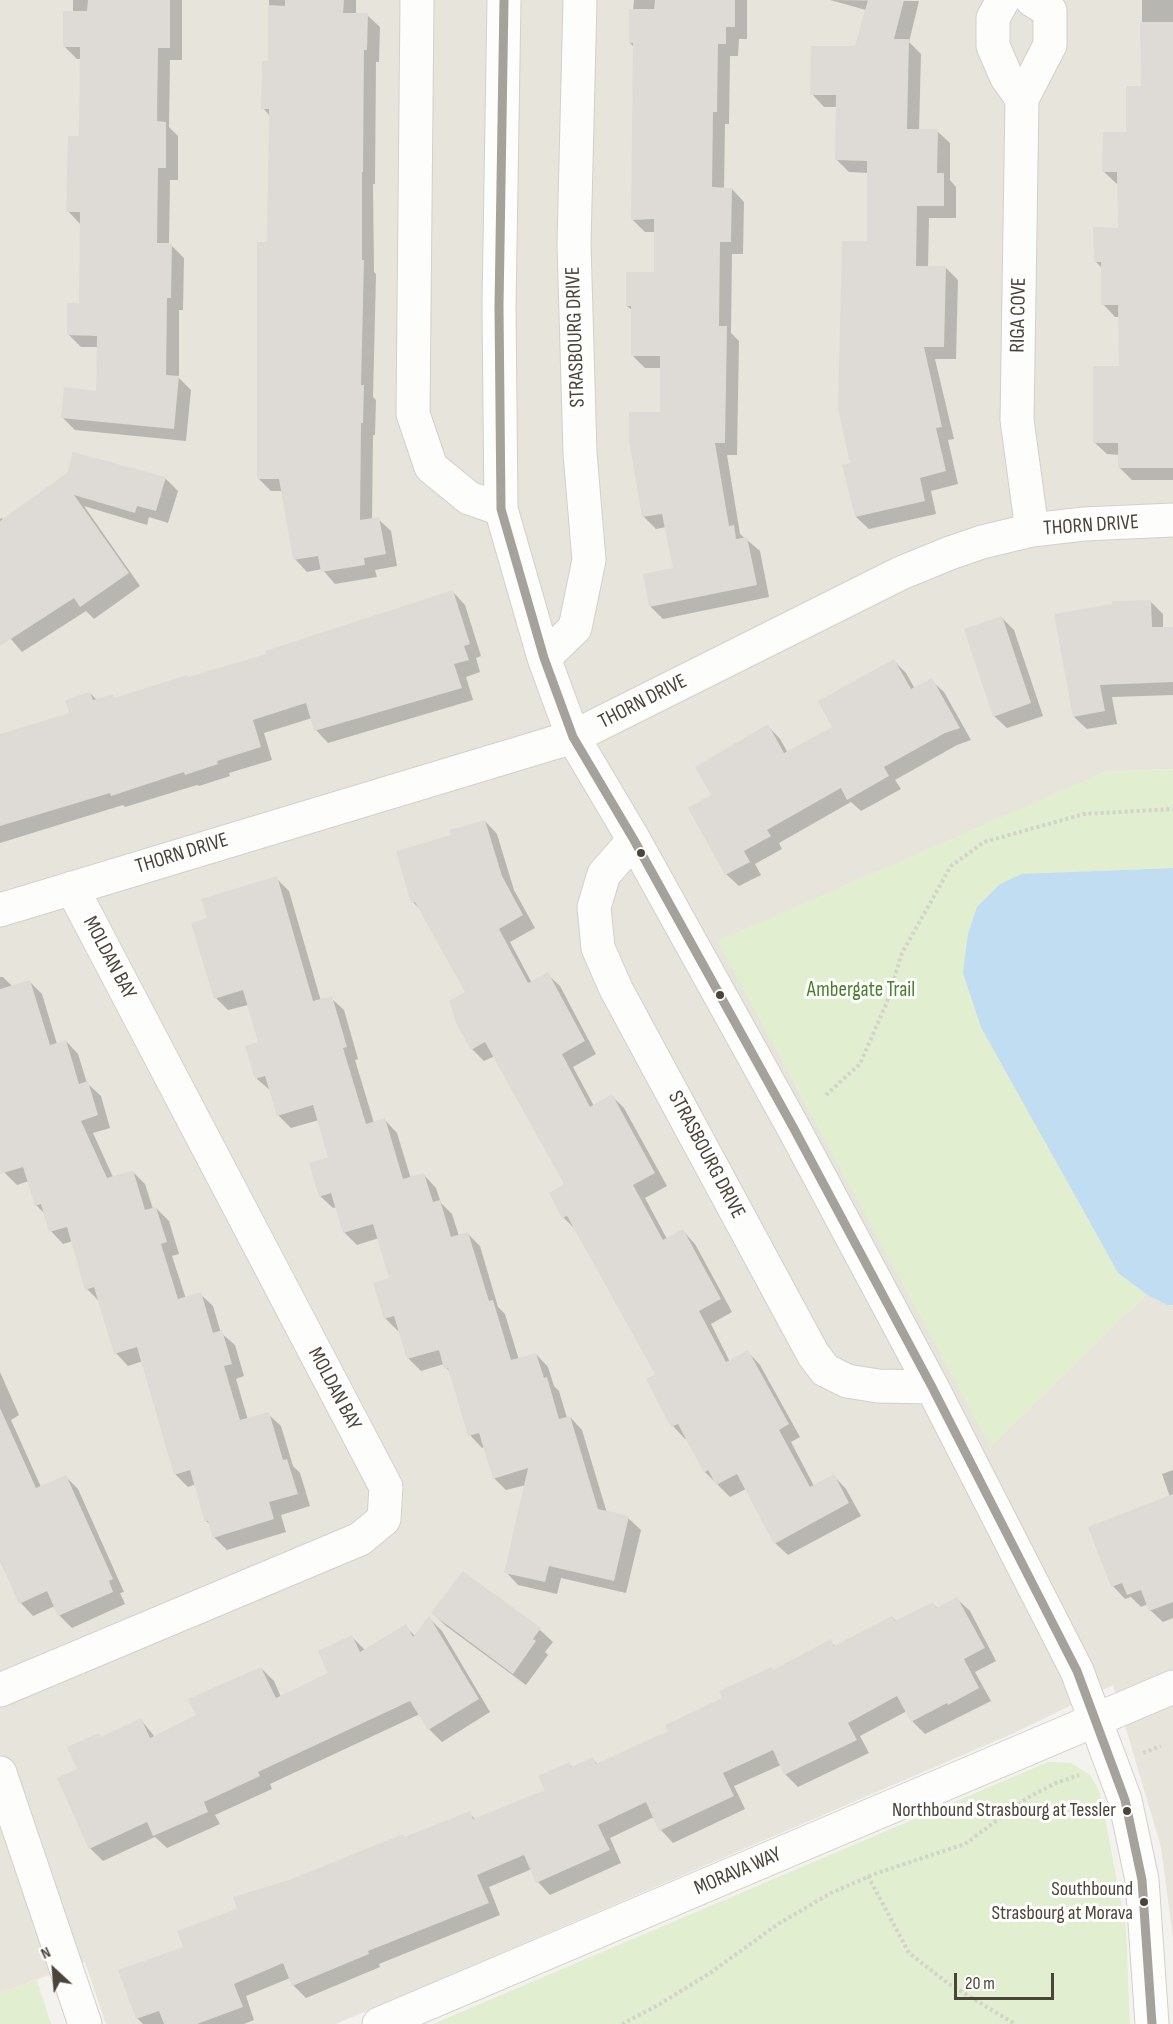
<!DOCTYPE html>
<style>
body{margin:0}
#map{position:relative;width:1173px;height:2024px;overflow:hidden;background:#f4f2ee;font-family:"Sofia Sans Condensed",sans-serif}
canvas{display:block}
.north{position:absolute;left:24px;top:1940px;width:60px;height:60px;-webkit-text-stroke:4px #fff;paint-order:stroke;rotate:334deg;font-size:16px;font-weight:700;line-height:24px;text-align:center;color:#4b4439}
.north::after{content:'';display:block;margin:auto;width:21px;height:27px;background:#4b4439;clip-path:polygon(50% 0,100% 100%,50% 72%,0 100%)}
.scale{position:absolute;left:954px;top:1973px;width:100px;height:27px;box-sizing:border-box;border:3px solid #4b4439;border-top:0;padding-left:8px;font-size:18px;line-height:21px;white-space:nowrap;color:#4b4439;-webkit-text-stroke:4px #fff;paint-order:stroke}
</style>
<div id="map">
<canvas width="1173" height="2024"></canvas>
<div class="north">N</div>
<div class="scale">20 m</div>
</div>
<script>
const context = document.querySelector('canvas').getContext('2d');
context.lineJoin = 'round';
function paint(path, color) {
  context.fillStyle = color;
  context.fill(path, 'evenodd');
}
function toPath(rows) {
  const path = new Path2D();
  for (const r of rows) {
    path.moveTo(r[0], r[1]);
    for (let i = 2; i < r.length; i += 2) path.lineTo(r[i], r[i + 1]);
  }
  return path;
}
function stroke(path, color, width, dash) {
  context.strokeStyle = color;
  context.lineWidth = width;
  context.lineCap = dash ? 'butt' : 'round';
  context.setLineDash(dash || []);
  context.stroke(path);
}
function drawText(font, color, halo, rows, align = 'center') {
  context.font = font + ' "Sofia Sans Condensed",sans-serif';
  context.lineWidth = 6;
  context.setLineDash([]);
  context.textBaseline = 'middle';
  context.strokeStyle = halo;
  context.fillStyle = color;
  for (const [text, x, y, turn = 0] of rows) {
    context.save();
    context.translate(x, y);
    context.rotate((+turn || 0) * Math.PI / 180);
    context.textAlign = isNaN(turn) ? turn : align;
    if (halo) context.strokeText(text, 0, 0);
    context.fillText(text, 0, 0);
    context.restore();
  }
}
paint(toPath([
 [0,0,1173,0,1173,769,1103,772,991,1447,1146,1294,1167,1305,1173,1305,1173,1938,1161,1847,1113,1685,1014,1733,336,2024,106,2024,85,1962,0,1993]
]), '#e7e4dc');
paint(toPath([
 [1173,769,1173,868,1022,874,981,1027,1118,1273,1146,1294,991,1448,717,941,1104,772],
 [1048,1762,1071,1763,1090,1775,1100,1792,1126,1928,1130,2024,433,2024],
 [37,1980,51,2024,0,2024,0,1993]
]), '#e1eecf');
paint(toPath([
 [1173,868,1173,1305,1167,1305,1146,1294,1118,1273,981,1027,963,973,968,934,977,907,1000,884,1022,874]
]), '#c0ddf1');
paint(toPath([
 [73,0,182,0,182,60,170,60,169,127,178,136,178,180,170,180,169,245,171,245,184,258,183,310,179,310,179,378,191,390,186,441,75,430,63,418,98,392,99,347,81,347,68,334,80,304,80,224,68,211,80,138,81,59,77,59,65,47,73,12],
 [269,0,356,0,356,15,367,15,380,27,379,62,376,62,375,184,373,184,374,272,376,274,373,397,376,400,375,435,373,435,372,520,378,519,391,531,397,566,375,570,377,577,335,584,322,569,307,572,295,559,283,491,271,491,259,479,269,244,270,116,263,108,270,62],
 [634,0,747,0,747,39,739,39,738,56,730,56,729,124,725,124,724,189,732,189,744,202,743,254,732,254,731,333,739,341,737,455,727,455,740,534,760,551,769,597,663,619,650,606,675,570,666,527,656,529,643,516,661,414,661,368,645,368,632,355,633,311,627,306,655,274,656,232,645,232,632,219,634,47,630,43],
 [830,0,919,1,909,42,921,54,919,130,937,131,950,143,950,180,956,187,956,218,929,218,928,267,946,268,958,280,956,359,935,359,954,439,948,440,958,484,931,491,936,514,869,529,856,517,852,464,868,242,869,173,849,172,837,160,838,107,824,107,812,94,857,48,866,10],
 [1142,0,1173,0,1173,480,1132,480,1120,468,1120,455,1107,454,1094,442,1121,368,1120,317,1115,317,1103,304,1103,269,1095,261,1119,229,1119,184,1117,184,1104,172,1128,133,1142,87],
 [68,474,165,478,178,491,168,523,149,517,147,525,84,506,140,586,94,619,86,611,22,652,4,631,0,632,0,519,2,518,4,520],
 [453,592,465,605,481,656,476,658,480,672,466,677,473,700,328,743,316,730,312,718,264,733,272,760,229,773,230,776,199,786,197,785,125,807,123,805,0,843,0,735,71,714,90,693,97,700,112,696,116,699,189,679,267,655],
 [1150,601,1163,614,1163,628,1173,628,1173,695,1112,697,1117,724,1087,729,1074,717],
 [1002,618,1014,630,1043,716,1007,728,994,716],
 [894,661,906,673,915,689,931,680,944,692,971,740,957,745,895,780,901,789,861,811,851,802,779,843,782,849,755,864,761,875,739,886,726,874,713,795,768,726,780,739,788,753,834,728],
 [485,821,497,834,514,890,535,928,510,942,532,983,547,974,560,986,596,1054,573,1067,594,1106,612,1096,624,1108,667,1186,645,1198,667,1239,683,1231,695,1244,732,1312,711,1324,730,1362,748,1352,760,1365,800,1437,791,1442,814,1486,834,1476,846,1489,861,1516,788,1555,775,1543,746,1489,730,1497,705,1472,687,1438,685,1439,673,1426,658,1375,577,1231,564,1218,551,1194,566,1185,495,1056,484,1061,472,1049,467,993,422,911,413,902,453,836],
 [276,878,289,891,321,1001,331,998,344,1010,358,1059,355,1060,374,1123,385,1120,397,1133,411,1179,424,1175,436,1188,441,1203,452,1214,459,1236,468,1234,480,1246,498,1307,505,1314,519,1360,536,1354,548,1367,554,1386,559,1391,567,1418,570,1417,582,1430,607,1513,628,1518,641,1530,626,1593,561,1578,557,1594,518,1585,506,1572,526,1485,506,1490,494,1478,485,1447,482,1448,470,1435,451,1374,444,1364,421,1371,408,1358,400,1330,398,1331,385,1318,391,1279,379,1238,357,1245,344,1232,337,1207,333,1208,320,1196,330,1158,319,1120,291,1128,278,1115,271,1091,257,1079,247,1047,260,1043,248,1005,228,1010,216,998,209,919],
 [0,977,3,977,12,986,29,981,42,994,57,1044,66,1041,78,1054,87,1083,101,1096,110,1128,93,1133,113,1177,133,1172,145,1184,153,1209,156,1208,169,1221,179,1254,172,1256,186,1299,200,1294,213,1306,221,1333,235,1345,244,1376,236,1379,248,1420,268,1414,281,1426,293,1466,300,1473,310,1506,281,1515,286,1532,227,1550,214,1537,211,1525,206,1521,196,1484,188,1487,175,1474,143,1361,128,1366,116,1353,99,1301,87,1289,73,1241,63,1244,51,1231,46,1215,36,1205,29,1181,17,1185,4,1172,0,1158],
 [0,1372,19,1415,11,1420,41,1487,65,1476,78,1489,124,1592,120,1593,125,1604,72,1628,59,1615,55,1606,33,1616,21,1603,0,1561],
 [1173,1470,1173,1618,1163,1622,1150,1610,1148,1604,1141,1607,1131,1597,1125,1599,1113,1586,1170,1497,1162,1474],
 [463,1573,540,1630,553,1642,545,1652,548,1655,526,1685,446,1626,433,1613],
 [957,1599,970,1611,996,1661,975,1672,991,1701,925,1734,912,1721,907,1711,860,1736,869,1753,798,1787,785,1774,781,1765,734,1786,745,1809,673,1843,661,1830,654,1817,610,1838,621,1863,550,1895,538,1882,532,1869,489,1887,500,1915,379,1964,380,1967,306,1998,293,1985,290,1978,246,1996,254,2020,244,2024,143,2024,137,2018,185,1947,239,1910,289,1881,469,1813,476,1820,547,1790,569,1764,573,1768,593,1759,598,1765,669,1732,724,1699,830,1641,836,1647,892,1617,897,1622,933,1604,938,1609],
 [429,1618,442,1631,490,1712,442,1742,429,1729,420,1714,270,1784,272,1789,215,1815,220,1824,167,1848,155,1837,103,1861,90,1848,79,1770,102,1738,141,1720,155,1737,198,1716,261,1668,274,1681,281,1697,330,1674,352,1637,365,1650,405,1626,416,1637]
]), '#0003');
paint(toPath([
 [88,0,170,0,170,48,158,48,157,121,166,122,166,168,158,168,157,243,172,243,171,298,167,298,166,375,179,376,174,429,61,418,64,387,96,391,97,336,67,335,67,303,79,303,80,212,66,212,68,136,79,136,80,47,63,47,63,11,87,11],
 [285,0,344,0,343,13,368,13,367,50,364,50,363,172,362,172,362,260,364,260,361,385,364,385,363,423,361,423,360,520,379,517,386,554,364,558,365,565,321,572,318,556,293,560,279,479,257,479,257,242,267,242,269,109,261,109,262,61,268,61,268,5,285,6],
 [655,0,735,0,735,27,726,27,726,44,718,44,717,112,713,112,712,187,732,188,731,242,720,242,719,326,727,326,725,443,715,443,729,526,734,525,736,539,747,537,757,585,649,607,643,574,673,568,662,514,642,517,629,441,629,412,660,412,660,356,631,356,631,306,626,306,626,272,654,272,654,219,631,220,633,43,629,43,629,9,654,9],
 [868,0,904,0,894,39,909,39,907,129,938,129,937,173,944,173,944,206,917,206,916,266,946,266,944,347,924,347,942,427,936,428,946,471,920,478,925,501,855,517,842,465,850,463,838,408,842,241,867,241,867,161,835,160,836,95,810,95,811,46,855,46],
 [1140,22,1173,22,1173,468,1118,468,1118,443,1093,443,1093,366,1119,366,1118,305,1101,305,1101,262,1094,262,1093,227,1118,228,1117,172,1102,172,1103,132,1126,132,1126,86,1141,86],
 [73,452,166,477,156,511,137,506,135,513,74,495,129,573,80,607,74,598,0,646,0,521,67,473],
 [453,590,470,644,464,646,469,660,454,664,462,688,314,731,306,703,253,720,261,747,217,761,218,764,185,775,184,772,111,796,110,793,0,826,0,734,69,713,65,700,90,692,93,700,113,694,114,698,187,675,188,677,266,654,265,651],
 [1151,600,1152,627,1173,627,1173,682,1100,685,1105,711,1073,717,1054,614,1112,604,1112,601],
 [1002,616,1031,703,993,717,964,629],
 [894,659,911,689,932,678,960,728,945,733,884,767,889,776,847,800,841,788,767,830,771,836,744,851,750,862,725,875,688,808,711,795,695,767,768,724,784,753,832,727,818,701],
 [485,820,502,876,523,915,499,929,528,983,548,972,585,1041,562,1054,590,1107,612,1094,655,1173,633,1185,663,1240,683,1229,721,1299,699,1311,726,1362,748,1350,789,1424,779,1430,810,1487,834,1474,849,1503,774,1544,737,1474,716,1485,708,1470,704,1473,678,1424,671,1427,646,1379,655,1374,567,1216,562,1218,549,1193,564,1184,485,1042,471,1050,457,1025,449,1001,465,992,415,902,411,903,396,851,451,835,449,830],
 [277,876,313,1001,332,996,347,1047,343,1048,366,1124,385,1118,403,1179,424,1173,433,1202,440,1200,451,1237,468,1232,489,1301,493,1300,511,1360,536,1353,544,1378,547,1377,559,1419,570,1416,598,1509,629,1516,614,1581,549,1566,545,1582,504,1573,528,1468,493,1479,479,1433,468,1436,448,1368,444,1369,439,1350,407,1359,394,1316,384,1319,373,1283,389,1278,373,1224,343,1233,331,1193,319,1197,309,1163,328,1157,313,1105,277,1116,265,1076,255,1079,245,1046,258,1042,243,990,214,999,191,923,207,918,201,899],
 [30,980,50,1045,66,1040,79,1084,88,1081,98,1115,81,1121,107,1178,133,1170,145,1210,156,1207,167,1242,161,1244,178,1299,201,1292,213,1333,222,1330,232,1364,224,1366,240,1420,269,1412,283,1460,287,1459,298,1494,269,1502,274,1519,213,1538,208,1521,205,1522,190,1470,174,1475,137,1347,114,1354,94,1287,85,1290,67,1227,49,1232,41,1204,35,1206,23,1167,0,1174,0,989],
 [0,1408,36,1488,66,1475,113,1579,109,1581,113,1592,58,1616,47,1591,19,1604,0,1561],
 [1173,1494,1173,1602,1149,1611,1141,1590,1127,1595,1122,1583,1111,1587,1088,1527],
 [463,1571,541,1628,533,1639,536,1641,513,1674,431,1613],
 [957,1597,985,1648,964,1659,979,1688,948,1705,947,1703,911,1722,897,1696,848,1723,857,1740,784,1775,773,1750,723,1773,734,1796,659,1831,646,1802,598,1825,610,1850,536,1883,524,1855,477,1875,489,1903,368,1951,369,1954,292,1986,283,1963,234,1984,243,2007,197,2024,164,2024,159,2011,136,2019,118,1970,183,1947,177,1931,237,1909,233,1897,289,1880,403,1834,405,1837,470,1811,473,1819,545,1790,538,1776,569,1762,571,1767,593,1757,596,1764,668,1731,665,1725,722,1698,719,1691,772,1667,773,1670,831,1639,834,1646,892,1616,895,1621,933,1602,936,1608],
 [429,1616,479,1699,428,1730,410,1701,258,1772,260,1776,204,1802,208,1812,153,1836,147,1822,89,1849,57,1778,77,1769,67,1747,99,1733,101,1737,141,1718,150,1738,196,1715,188,1699,261,1667,276,1698,328,1673,318,1651,352,1635,360,1652,406,1624,413,1637]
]), '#dedbd6');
const minor = toPath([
 [417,0,413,414,431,467,469,498,501,509],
 [504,0,499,306,501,509,544,658,573,737,634,840,793,1127,932,1387,1077,1671,1125,1800,1142,1880,1152,2024],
 [1003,0,993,18,993,46,1006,76,1022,99],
 [1032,530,1017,420,1022,99,1050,45,1050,11,1032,0],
 [544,658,575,628,589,560,580,453,574,244,580,0],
 [634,840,604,874,594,907,598,948,616,989,813,1354,825,1370,847,1381,878,1386,932,1387],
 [0,910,573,737,901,573,950,553,982,542,1032,530,1084,524,1173,520],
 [0,1690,360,1539,384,1519,386,1487,72,888],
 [0,1773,85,2024],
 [379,2024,1173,1687]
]);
stroke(minor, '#d2d0cb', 35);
stroke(toPath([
 [826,1095,860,1064,887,1002,902,953,951,866,984,842,1084,814,1173,809],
 [1143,1753,1161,1746],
 [868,1876,909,1953,949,1984,1015,2024],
 [622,2024,660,2004,710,1973,778,1924,831,1893,877,1873,965,1844,1027,1798,1056,1783,1079,1775]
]), '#d3d2cc', 4, [3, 3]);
stroke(minor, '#fdfdfc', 33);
stroke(toPath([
 [504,0,499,306,501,509,544,658,573,737,634,840,793,1127,932,1387,1077,1671,1125,1800,1142,1880,1152,2024]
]), '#a5a29c', 9);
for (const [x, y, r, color] of [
 [641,853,5,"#4b4439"],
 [720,995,5,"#4b4439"],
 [1127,1811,5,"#4b4439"],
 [1144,1902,5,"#4b4439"]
]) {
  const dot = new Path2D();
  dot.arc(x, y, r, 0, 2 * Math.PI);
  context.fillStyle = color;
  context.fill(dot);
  stroke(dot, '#fff', 2);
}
drawText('20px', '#4b4439', '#fff', [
 ["Northbound Strasbourg at Tessler",1116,1811],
 ["Southbound",1133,1890],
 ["Strasbourg at Morava",1133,1914]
], 'right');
drawText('21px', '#4b4439', '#fff', [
 ["RIGA COVE",1019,315,-89],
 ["STRASBOURG DRIVE",576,337,-92],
 ["THORN DRIVE",1091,526,-4],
 ["THORN DRIVE",643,702,-27],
 ["THORN DRIVE",182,854,-17],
 ["MOLDAN BAY",109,958,62],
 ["STRASBOURG DRIVE",706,1155,62],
 ["MOLDAN BAY",334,1389,62],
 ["MORAVA WAY",738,1872,-23]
]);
drawText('21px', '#4a7f2a', '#fff', [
 ["Ambergate Trail",861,991]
]);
</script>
